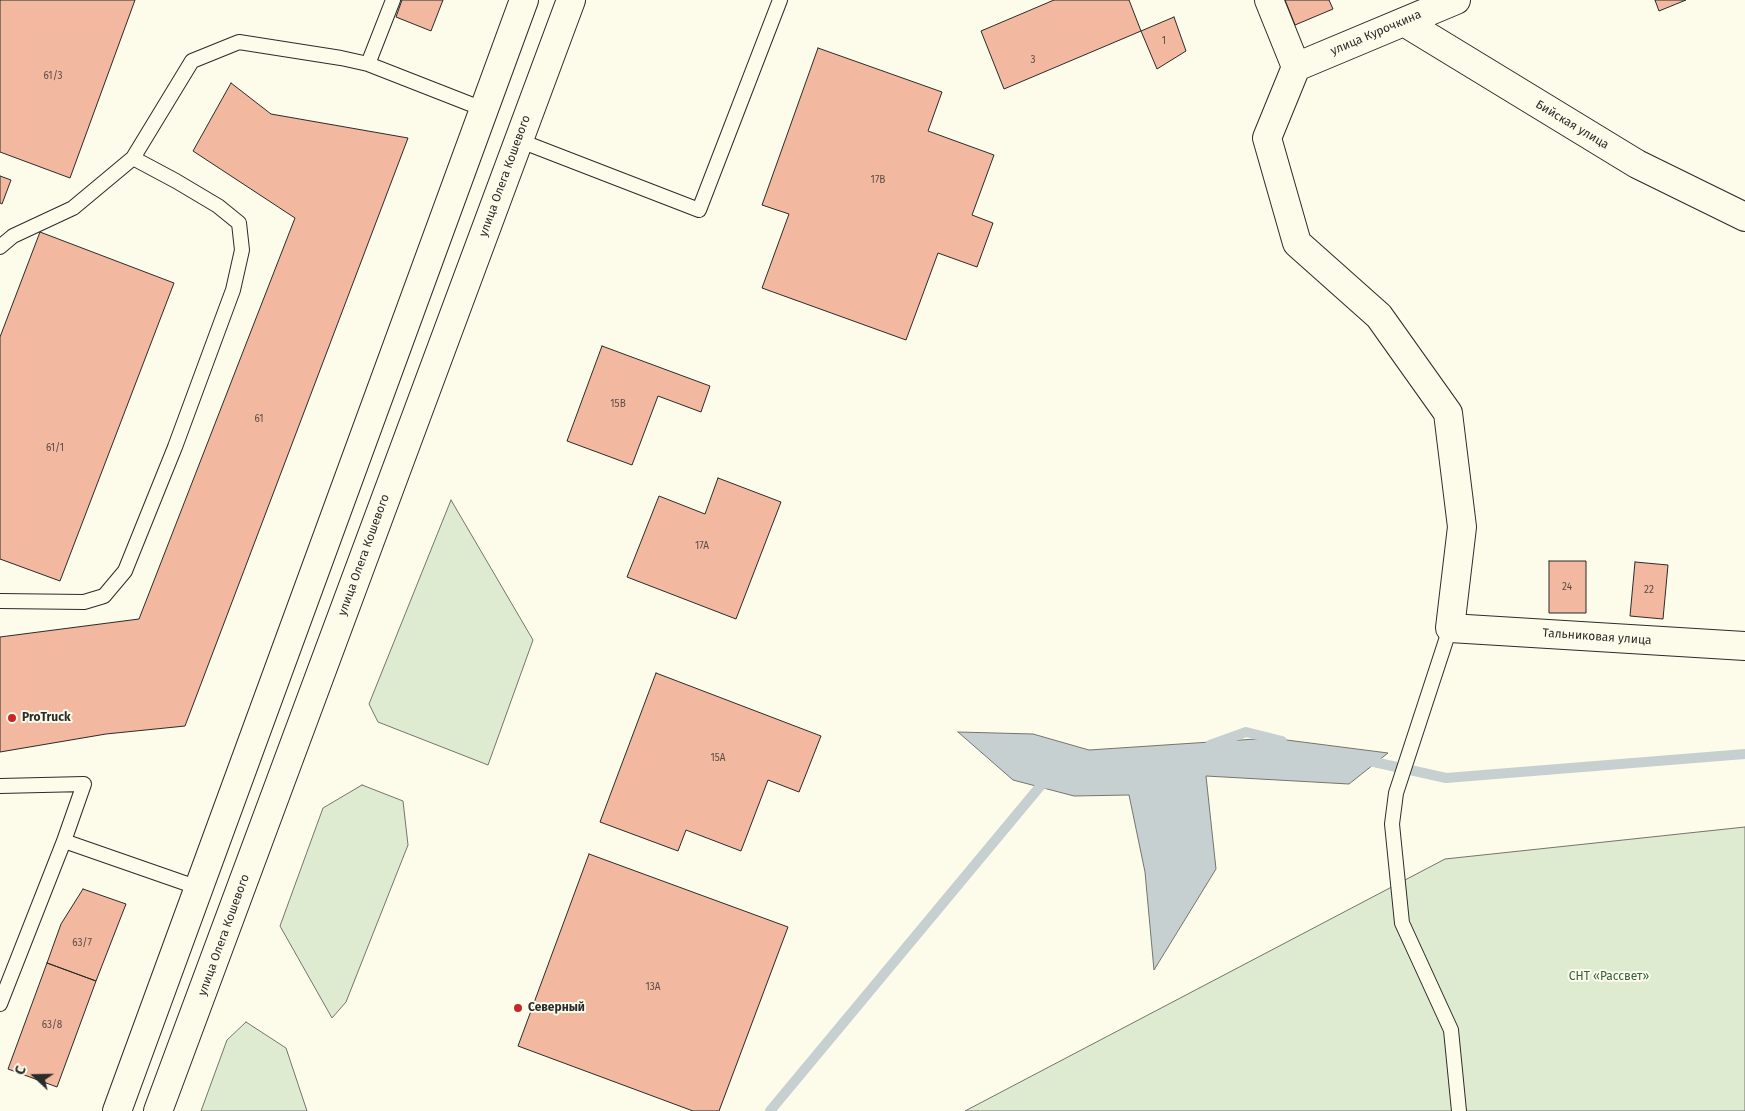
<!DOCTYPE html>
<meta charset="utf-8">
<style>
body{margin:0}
#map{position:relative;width:1745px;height:1111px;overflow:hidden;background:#fdfbea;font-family:"Fira Sans",sans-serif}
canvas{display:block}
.north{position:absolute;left:10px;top:1051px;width:50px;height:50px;-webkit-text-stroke:4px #fdfbea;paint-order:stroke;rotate:291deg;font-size:14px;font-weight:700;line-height:20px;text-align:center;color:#2b2b2b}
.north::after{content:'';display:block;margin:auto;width:18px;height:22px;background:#2b2b2b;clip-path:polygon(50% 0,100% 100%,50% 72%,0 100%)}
</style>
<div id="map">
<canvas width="1745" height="1111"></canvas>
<div class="north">С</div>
</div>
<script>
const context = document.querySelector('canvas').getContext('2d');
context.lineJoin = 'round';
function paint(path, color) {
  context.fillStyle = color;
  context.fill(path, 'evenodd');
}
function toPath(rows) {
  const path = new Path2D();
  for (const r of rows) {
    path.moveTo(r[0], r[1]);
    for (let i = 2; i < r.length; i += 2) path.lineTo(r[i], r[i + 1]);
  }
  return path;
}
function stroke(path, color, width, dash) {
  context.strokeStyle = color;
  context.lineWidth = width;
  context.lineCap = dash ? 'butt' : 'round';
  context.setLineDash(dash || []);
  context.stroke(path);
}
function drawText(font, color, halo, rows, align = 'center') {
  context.font = font + ' "Fira Sans",sans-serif';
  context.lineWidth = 4;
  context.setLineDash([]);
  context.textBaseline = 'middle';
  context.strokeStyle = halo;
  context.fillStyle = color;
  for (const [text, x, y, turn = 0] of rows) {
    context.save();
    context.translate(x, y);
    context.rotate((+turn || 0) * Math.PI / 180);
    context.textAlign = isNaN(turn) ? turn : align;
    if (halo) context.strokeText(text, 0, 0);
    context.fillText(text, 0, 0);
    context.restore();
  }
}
const green = toPath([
 [451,500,533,640,488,765,378,722,369,704,451,500],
 [362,785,403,801,408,845,346,1002,332,1018,280,926,323,808,362,785],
 [1745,827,1745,1111,965,1111,1445,859,1745,827],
 [246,1022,286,1048,307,1111,201,1111,227,1040,246,1022]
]);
paint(green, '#deebd1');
stroke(green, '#74746e', 1);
const water = toPath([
 [958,732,1033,734,1089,750,1271,738,1388,753,1349,784,1206,776,1216,869,1154,970,1145,872,1129,795,1074,796,1013,780,958,732]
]);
paint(water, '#c7d0d0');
stroke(water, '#74746e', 1);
stroke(toPath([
 [1210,745,1246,732,1282,741],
 [1365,760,1446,778,1745,754],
 [770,1111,1042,784,1050,783]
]), '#c7d0d0', 10);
const building = toPath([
 [0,0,135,0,70,178,0,152,0,0],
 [402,0,443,0,431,31,396,17,402,0],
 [1054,0,1129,0,1141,31,1004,89,981,31,1054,0],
 [1285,0,1329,0,1333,9,1295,25,1285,0],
 [1655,0,1686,0,1659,11,1655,0],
 [1174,17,1186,51,1157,69,1141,31,1174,17],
 [818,48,942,92,928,131,994,155,972,215,993,223,977,267,938,253,906,340,762,288,789,214,762,205,818,48],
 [231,83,271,114,408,138,185,726,106,734,0,752,0,637,139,619,295,218,193,151,231,83],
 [0,176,11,180,2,204,0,203,0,176],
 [40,232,174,283,60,581,0,559,0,337,40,232],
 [602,346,710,386,701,412,658,396,632,465,567,441,602,346],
 [718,478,781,502,736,619,627,577,659,496,705,514,718,478],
 [1549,561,1586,561,1586,613,1549,613,1549,561],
 [1635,562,1668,565,1663,619,1630,616,1635,562],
 [656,673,821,736,799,792,768,780,741,851,686,830,678,851,600,822,656,673],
 [589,854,788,927,719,1111,693,1111,518,1046,589,854],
 [83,889,126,904,96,981,47,963,61,924,83,889],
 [47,963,96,981,57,1087,8,1069,47,963]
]);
paint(building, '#f2b8a0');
stroke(building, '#2b2b2b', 1);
const service = toPath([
 [368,64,393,0],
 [518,140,699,210,780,0],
 [0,247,13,236,73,208,133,158,192,61,239,42,341,58,368,64,483,109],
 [0,601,84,602,104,596,125,571,175,447,233,290,242,250,239,223,218,206,176,181,133,158],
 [1450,628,1396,793,1392,824,1402,923,1451,1030,1459,1111],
 [0,786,84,784,64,841,0,1004],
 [64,841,199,888]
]);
const minor = toPath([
 [1269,0,1296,67],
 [1404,22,1637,164,1745,217],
 [1296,67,1267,138,1297,243,1379,316,1448,413,1462,527,1450,628,1745,646],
 [1296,67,1456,0]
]);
const primary = toPath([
 [117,1111,524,0],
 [158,1111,571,0]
]);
stroke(service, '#2b2b2b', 16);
stroke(minor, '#2b2b2b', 30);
stroke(primary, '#2b2b2b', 30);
stroke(service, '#fdfbea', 14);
stroke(minor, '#fdfbea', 28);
stroke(primary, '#fdfbea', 28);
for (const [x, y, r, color] of [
 [12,718,5,"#c62828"],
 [518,1008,5,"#c62828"]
]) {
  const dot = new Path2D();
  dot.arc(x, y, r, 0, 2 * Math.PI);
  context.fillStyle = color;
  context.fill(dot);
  stroke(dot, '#fdfbea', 2);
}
drawText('10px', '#5d4e48', null, [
 ["1",1164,41],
 ["3",1033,60],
 ["61/3",53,76],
 ["17В",878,180],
 ["15В",618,404],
 ["61",259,419],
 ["61/1",55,448],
 ["17А",702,546],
 ["24",1567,587],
 ["22",1649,590],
 ["15А",718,758],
 ["63/7",82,943],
 ["13А",653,987],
 ["63/8",52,1025]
]);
drawText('12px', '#2b2b2b', '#fdfbea', [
 ["улица Курочкина",1376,33,-23],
 ["Бийская улица",1572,125,31],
 ["улица Олега Кошевого",505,176,-70],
 ["улица Олега Кошевого",364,555,-70],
 ["Тальниковая улица",1597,637,4],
 ["улица Олега Кошевого",224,935,-70]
]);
drawText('bold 12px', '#2b2b2b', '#fdfbea', [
 ["ProTruck",22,718],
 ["Северный",528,1008]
], 'left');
drawText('12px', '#34623c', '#fdfbea', [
 ["СНТ «Рассвет»",1609,977]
]);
</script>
